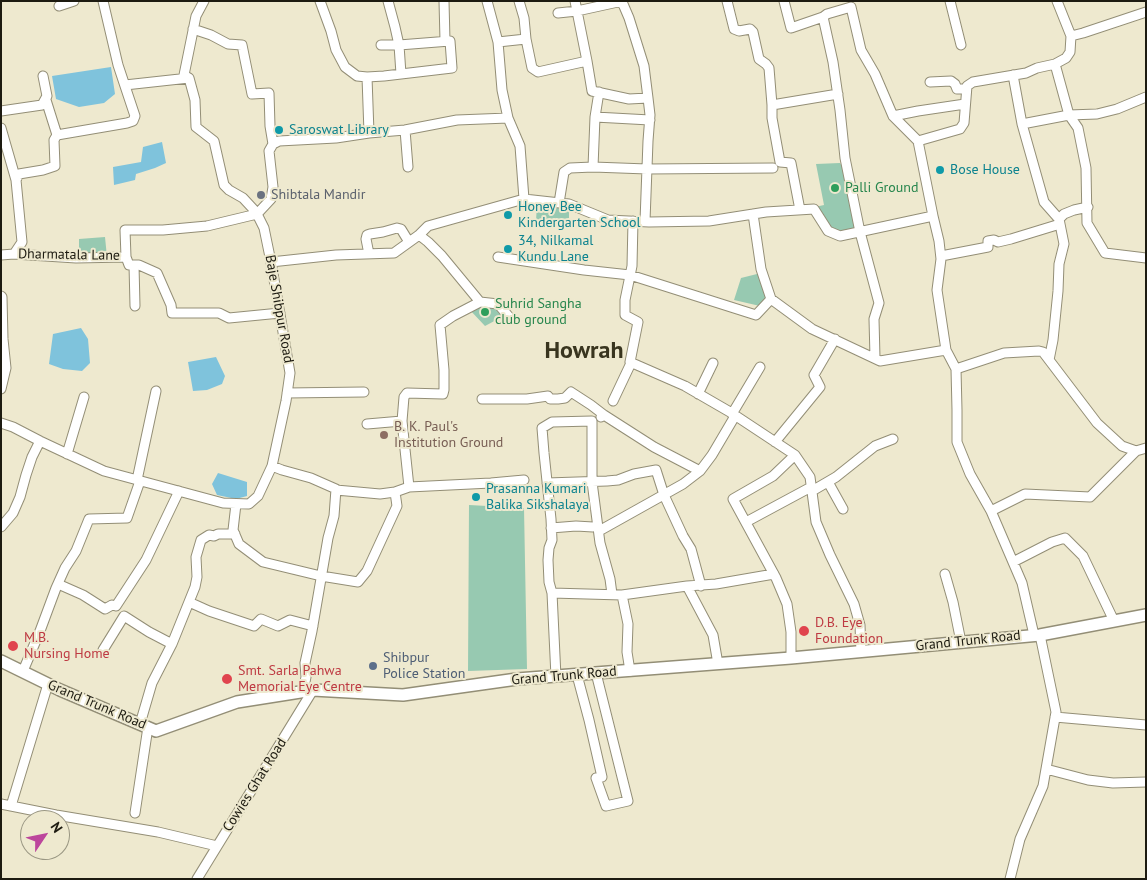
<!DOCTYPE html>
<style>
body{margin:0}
#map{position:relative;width:1147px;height:880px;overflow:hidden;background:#eee9cf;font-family:"PT Sans",sans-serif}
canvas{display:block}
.frame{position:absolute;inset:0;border:2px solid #1d1b11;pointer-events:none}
.north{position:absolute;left:20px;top:810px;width:50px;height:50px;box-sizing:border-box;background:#eee9cf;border:1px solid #9a9783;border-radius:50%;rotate:56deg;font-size:14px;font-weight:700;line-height:20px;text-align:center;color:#1d1b11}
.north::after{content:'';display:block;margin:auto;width:18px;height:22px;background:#bc469c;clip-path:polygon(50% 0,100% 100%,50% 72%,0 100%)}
</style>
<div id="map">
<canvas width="1147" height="880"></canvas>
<div class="frame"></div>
<div class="north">N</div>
</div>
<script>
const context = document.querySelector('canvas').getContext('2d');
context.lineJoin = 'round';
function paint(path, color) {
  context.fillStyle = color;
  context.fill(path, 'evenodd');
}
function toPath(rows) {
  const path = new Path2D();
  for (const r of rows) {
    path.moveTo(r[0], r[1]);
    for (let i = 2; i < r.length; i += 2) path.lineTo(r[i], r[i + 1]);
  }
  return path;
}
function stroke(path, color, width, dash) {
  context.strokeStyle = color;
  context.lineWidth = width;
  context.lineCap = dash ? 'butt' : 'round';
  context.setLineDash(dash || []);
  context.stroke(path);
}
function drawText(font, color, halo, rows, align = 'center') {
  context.font = font + ' "PT Sans",sans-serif';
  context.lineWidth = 4;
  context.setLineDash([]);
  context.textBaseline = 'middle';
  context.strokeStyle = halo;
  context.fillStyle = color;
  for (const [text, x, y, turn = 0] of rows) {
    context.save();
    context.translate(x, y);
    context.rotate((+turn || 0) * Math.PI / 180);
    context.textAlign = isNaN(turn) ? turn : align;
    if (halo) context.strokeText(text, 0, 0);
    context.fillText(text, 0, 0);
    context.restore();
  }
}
paint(toPath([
 [840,163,845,171,857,231,841,233,829,228,815,207,824,205,816,164],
 [537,204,569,207,569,220,536,221],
 [105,237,107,257,79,255,79,239],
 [757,274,760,275,768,299,760,306,734,300,741,278],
 [480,304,493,306,501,315,500,318,485,326,469,309],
 [469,505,524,508,527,669,468,671]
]), '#97c9b1');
paint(toPath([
 [111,67,115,94,104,103,79,107,56,99,52,76],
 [162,142,166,163,155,168,136,174,135,180,114,185,113,167,141,162,143,147],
 [81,328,88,339,90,363,82,371,63,369,49,364,53,334],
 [216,357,225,376,222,384,207,390,193,391,188,362],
 [218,473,247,482,247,496,236,499,217,495,212,484]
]), '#7fc3dc');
const minor = toPath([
 [204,1,196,16,184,75,189,78,195,100,196,127,214,141,224,185,229,190,243,198,256,212,264,228,271,262,290,373,286,401,272,466,282,470,311,478,336,489,334,516,328,538,312,631,305,663,306,677,303,692],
 [320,1,331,31,336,50,345,67,357,76,367,77,384,76,452,68,450,41,399,45,401,74],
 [444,1,445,41],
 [487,1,498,42,502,90,508,118,520,146,524,199],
 [519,1,524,18,526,39],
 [575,1,587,61],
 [727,1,734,29,739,31,750,29,753,32,759,59,766,64,769,68,772,105],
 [784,1,791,28,823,17],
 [950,1,961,45],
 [59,6,74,1],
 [558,13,577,11,618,2,623,4,629,18,644,66,648,98],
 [193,29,211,35,228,44,242,45,252,94,269,93,270,126,273,144],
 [1071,36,1083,33,1146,12],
 [498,42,526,39,532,68,538,72,587,61,592,91,629,99,648,98,650,115,648,141,645,221],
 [381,45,399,45,395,27,388,1],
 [1055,64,1069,115,1078,128,1086,168,1087,223,1105,253,1146,258],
 [1013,75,1022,124],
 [367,77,369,133],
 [930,82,951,81,955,84,957,89,966,89],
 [125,85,189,78],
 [46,100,57,135],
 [1,111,42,105,47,96,43,76],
 [893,116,918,111,965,104],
 [595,117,599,92],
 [650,120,595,117,593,167,647,169,773,168],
 [1,128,16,180,22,242,14,254],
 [405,130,408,167],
 [918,141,933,216],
 [16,180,19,174,43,170,55,166,54,140,57,135,127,123,133,121,135,116,118,65,103,1],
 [559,203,564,172,570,168,593,167],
 [800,210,791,163,780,162,772,118,772,105,838,94],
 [753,214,761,269,771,299,812,329,880,361,946,350],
 [1059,219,1044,202,1022,124,1069,115,1097,114,1117,109,1146,97],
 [633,221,632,266,625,300,625,315,638,322,630,362,685,386,730,412,795,455,810,477,816,522,830,555,854,604,860,625,861,652],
 [419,235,428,242,442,256,480,302],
 [369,254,366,239,367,235,370,234,383,232,397,228,401,229,409,242],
 [1,255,14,254,76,258,126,257,125,230,163,230,207,226,257,214,271,199,273,187,269,151,273,144,279,141,336,138,369,133,405,130,457,120,508,118],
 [941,256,988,247,988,241,994,240,998,242,1011,239,1060,224],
 [126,257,129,265,139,265,157,273,171,305,172,313,219,313,229,318,280,313],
 [498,257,584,270,630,275,756,315,771,299],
 [271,262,336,255,394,253,419,235,428,226,524,199,569,204,608,220,649,222,709,221,766,212,814,209,828,231,840,236,933,216,939,241,941,259,937,290,946,350,956,369,1004,353,1039,351,1043,352,1097,423,1122,446,1136,451,1146,448],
 [134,265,135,306],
 [1,296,2,297,3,339,6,368,1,389],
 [875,358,874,319,879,303,860,232,845,158,840,110,833,62,823,17,827,14,851,7,861,50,875,74,893,116,918,141,960,129,964,123,967,86,973,82,1026,73,1037,68,1055,64,1066,58,1070,52,1071,36,1057,1],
 [1049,360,1053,340,1058,291,1059,264,1064,244,1059,219,1064,214,1074,210,1088,207],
 [956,369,957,410,957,442,970,474,991,511,1022,583,1034,635],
 [287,393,364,392],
 [698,394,713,363],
 [482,399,527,399,548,396,550,399,558,399,565,398,571,392,591,405,604,415],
 [613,401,631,363],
 [732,414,760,367],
 [601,417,604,415,654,447,700,471],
 [1,423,13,427,40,441,104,471,223,503,249,504,258,496,272,466],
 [367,424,402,421],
 [775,442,820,387,814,375,835,339],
 [67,454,84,397],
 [137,480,156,391],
 [828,482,843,509],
 [547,483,607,481,618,480,634,474,656,470,664,495,683,536,691,549,701,586],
 [409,487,402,421,404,397,407,393,443,394,444,390,444,370,440,325,453,316,480,302,498,304,510,318],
 [336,490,380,494,395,492,409,487,491,483,524,480],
 [812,491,836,477,875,446,893,439],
 [236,504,233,530,239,544,263,562,321,576,358,582,367,571,397,506,395,492],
 [991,511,1025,494,1090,497,1136,451],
 [746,522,811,487],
 [1,527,13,513,20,497,26,475,32,457,40,441],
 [551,528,576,526,593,527],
 [599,531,683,484,700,471,712,455,735,416],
 [1013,562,1052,542,1065,538,1083,556,1114,621],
 [945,574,953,602,961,642],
 [58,584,83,595,105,609,112,605,116,606,146,560,179,491],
 [687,586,713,635,718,664],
 [552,593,622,595,687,586,716,584,774,574],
 [622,595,628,624,627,652,630,671],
 [189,602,209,611,254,626,261,619,278,626,290,620,313,626],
 [103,650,124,616,149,632,172,644,195,587,197,577,196,557,201,540,209,535,214,536,218,534,235,534],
 [791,658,791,632,787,604,776,578,733,499,773,476,795,455],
 [23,671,40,631,56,588,65,568,76,551,89,519,127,518,140,481],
 [577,675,589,720,602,777,596,778,606,806,628,801,596,673],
 [556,677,552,593,549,582,548,560,549,548,552,540,551,519,544,453,542,428,552,422,592,421,592,482,600,543,610,579,612,594],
 [1055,717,1146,725],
 [140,724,152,683,172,644],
 [1046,769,1088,780,1113,783,1146,782],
 [1,804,56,815,158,832,217,846],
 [11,806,48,684],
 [135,813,148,727],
 [197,879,313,690],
 [1010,879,1020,839,1043,786,1056,712,1040,635]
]);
const major = toPath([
 [1,661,60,690,156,731,237,702,313,690,403,695,517,679,791,658,1040,635,1146,615]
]);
stroke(minor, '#938e76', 11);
stroke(major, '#938e76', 14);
stroke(minor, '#fff', 9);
stroke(major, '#fff', 11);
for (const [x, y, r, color] of [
 [279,130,5,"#0f9aa8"],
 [940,170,5,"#0f9aa8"],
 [835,188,5,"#2e9e5b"],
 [261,195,5,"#6b7280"],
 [508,215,5,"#0f9aa8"],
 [508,249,5,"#0f9aa8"],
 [485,312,5,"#2e9e5b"],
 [384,435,5,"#8d6e63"],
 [476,497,5,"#0f9aa8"],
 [804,631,6,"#e0444e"],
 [13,646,6,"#e0444e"],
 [373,666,5,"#5c6f8a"],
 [227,679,6,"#e0444e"]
]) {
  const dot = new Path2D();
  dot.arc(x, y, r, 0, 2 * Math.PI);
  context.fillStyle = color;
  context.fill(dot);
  stroke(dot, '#eee9cf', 2);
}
drawText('14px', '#0d838f', '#eee9cf', [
 ["Saroswat Library",289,130],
 ["Bose House",950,170],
 ["Honey Bee",518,207],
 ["Kindergarten School",518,223],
 ["34, Nilkamal",518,241],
 ["Kundu Lane",518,257],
 ["Prasanna Kumari",486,489],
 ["Balika Sikshalaya",486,505]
], 'left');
drawText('14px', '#27864d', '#eee9cf', [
 ["Palli Ground",845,188],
 ["Suhrid Sangha",495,304],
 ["club ground",495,320]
], 'left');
drawText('14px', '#5b616d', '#eee9cf', [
 ["Shibtala Mandir",271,195]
], 'left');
drawText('14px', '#1d1b11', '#eee9cf', [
 ["Dharmatala Lane",69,255,1],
 ["Baje Shibpur Road",279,309,80],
 ["Grand Trunk Road",968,641,-6],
 ["Grand Trunk Road",564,676,-5],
 ["Grand Trunk Road",97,705,23],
 ["Cowies Ghat Road",255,785,-58]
]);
drawText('14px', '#785e54', '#eee9cf', [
 ["B. K. Paul's",394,427],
 ["Institution Ground",394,443]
], 'left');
drawText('14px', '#be3a42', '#eee9cf', [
 ["D.B. Eye",815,623],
 ["Foundation",815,639],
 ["M.B.",24,638],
 ["Nursing Home",24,654],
 ["Smt. Sarla Pahwa",238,671],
 ["Memorial Eye Centre",238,687]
], 'left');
drawText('14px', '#4e5e75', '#eee9cf', [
 ["Shibpur",383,658],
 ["Police Station",383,674]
], 'left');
drawText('bold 24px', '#39351f', '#eee9cf', [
 ["Howrah",584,351]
]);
</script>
